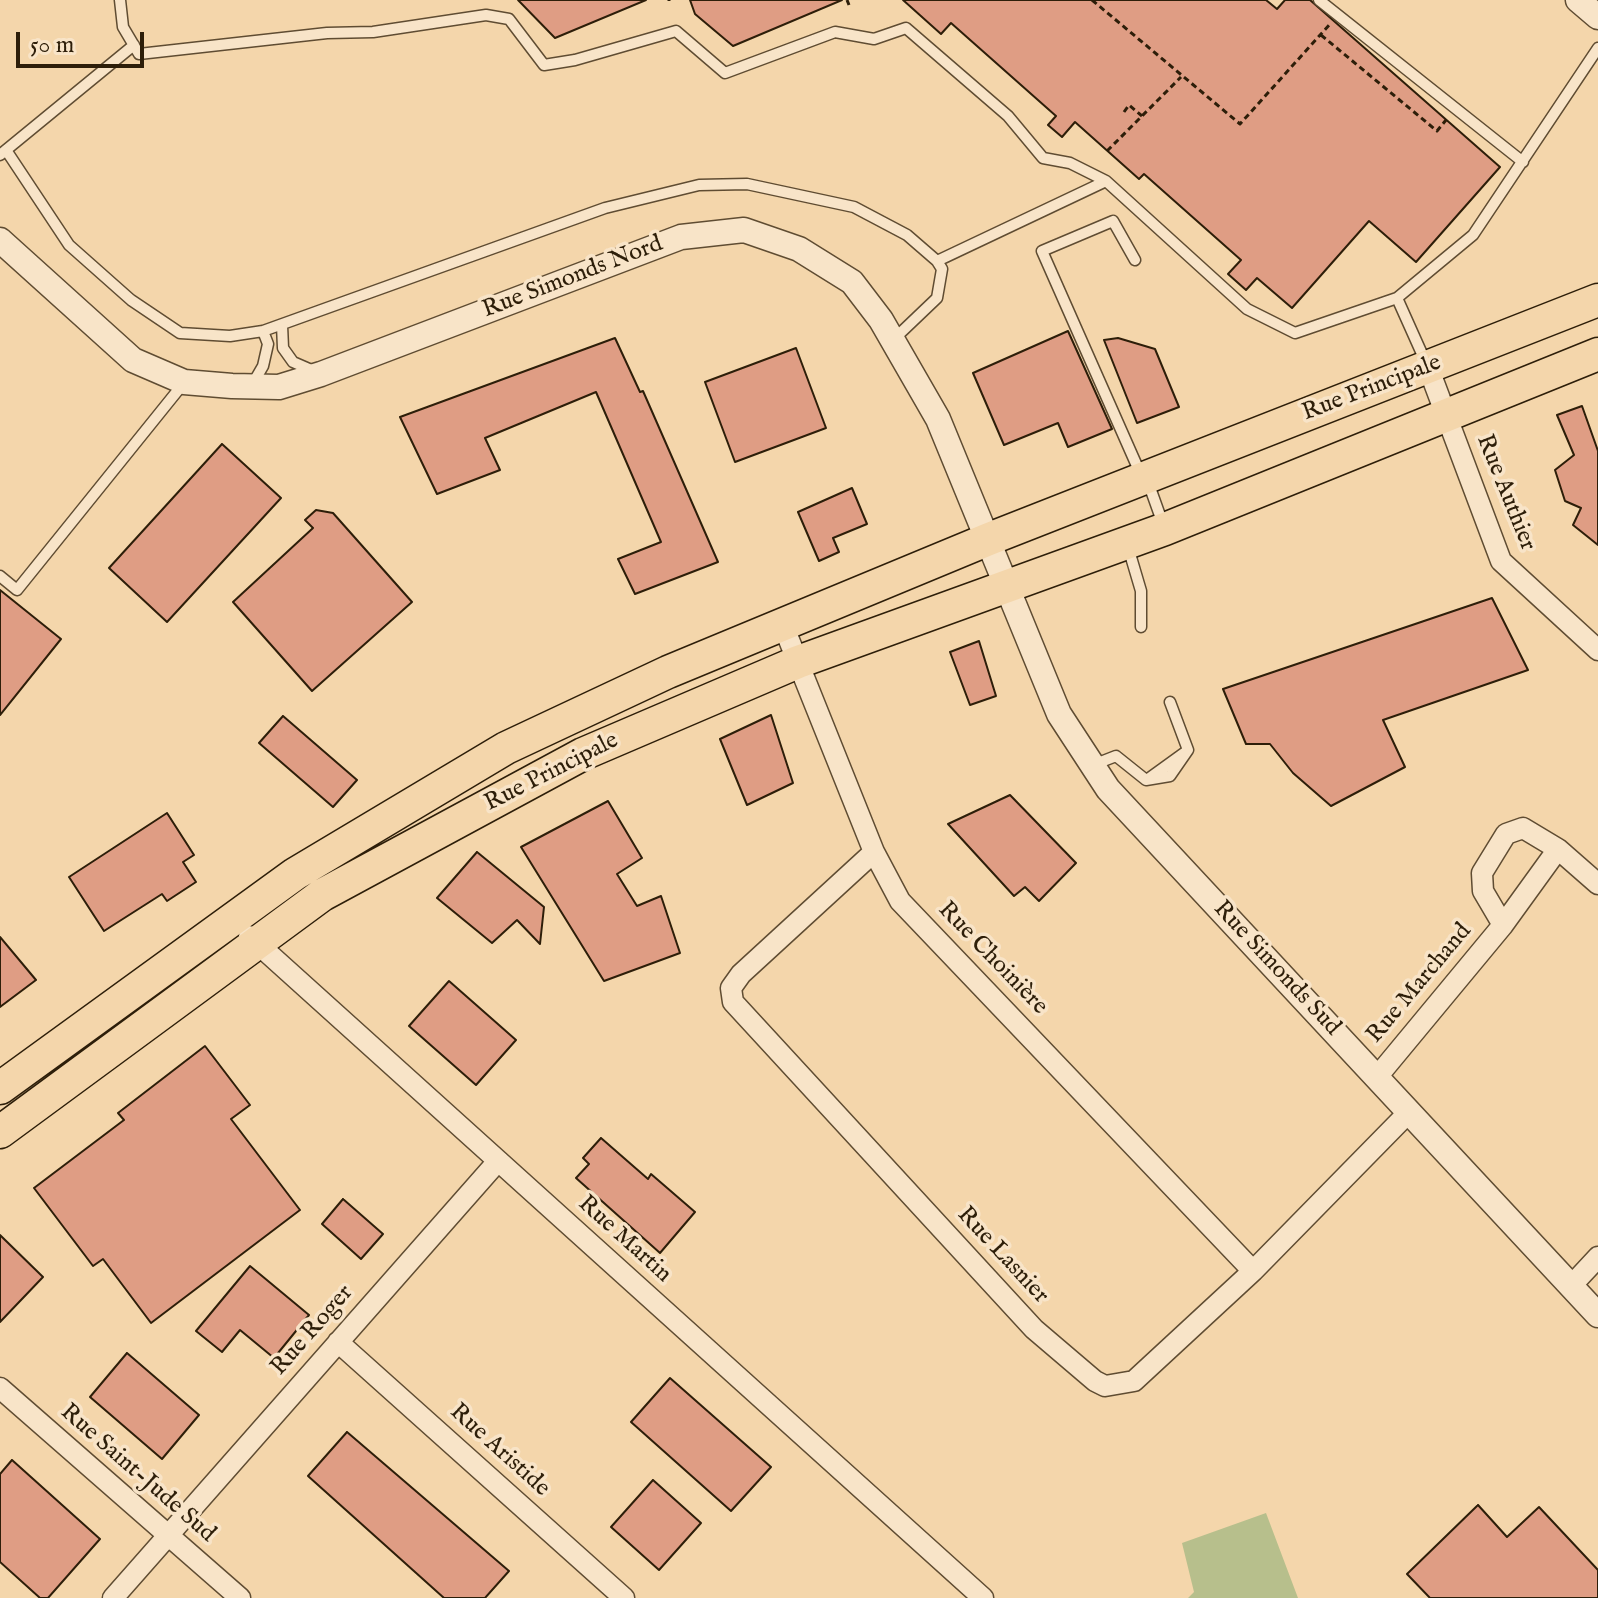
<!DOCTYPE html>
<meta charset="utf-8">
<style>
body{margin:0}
#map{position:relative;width:1598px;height:1598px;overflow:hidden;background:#f4d6ab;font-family:"IM FELL English",serif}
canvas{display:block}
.scale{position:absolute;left:16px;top:32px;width:128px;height:36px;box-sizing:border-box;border:4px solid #2d1e09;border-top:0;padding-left:10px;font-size:24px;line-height:28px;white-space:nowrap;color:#2d1e09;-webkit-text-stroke:6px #f8e4c8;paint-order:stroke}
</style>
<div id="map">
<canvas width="1598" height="1598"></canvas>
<div class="scale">50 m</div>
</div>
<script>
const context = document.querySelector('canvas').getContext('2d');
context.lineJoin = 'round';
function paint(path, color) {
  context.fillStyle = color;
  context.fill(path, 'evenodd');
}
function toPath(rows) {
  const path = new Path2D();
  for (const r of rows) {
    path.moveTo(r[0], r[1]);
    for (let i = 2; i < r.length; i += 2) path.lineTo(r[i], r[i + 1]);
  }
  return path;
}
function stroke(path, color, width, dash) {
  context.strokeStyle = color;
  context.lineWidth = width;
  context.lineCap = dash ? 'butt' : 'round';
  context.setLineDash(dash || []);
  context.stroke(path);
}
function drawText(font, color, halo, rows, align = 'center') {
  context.font = font + ' "IM FELL English",serif';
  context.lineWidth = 7;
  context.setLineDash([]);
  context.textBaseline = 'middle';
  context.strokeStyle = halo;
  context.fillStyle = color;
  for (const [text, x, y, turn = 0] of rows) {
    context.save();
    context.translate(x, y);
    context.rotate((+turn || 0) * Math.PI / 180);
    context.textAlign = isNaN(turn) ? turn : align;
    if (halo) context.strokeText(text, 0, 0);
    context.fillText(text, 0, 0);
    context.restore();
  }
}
paint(toPath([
 [1266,1513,1298,1598,1188,1598,1194,1592,1182,1543]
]), '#b7bf8c');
const building = toPath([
 [518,0,646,0,555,38,518,0],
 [690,0,842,0,733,46,695,14,690,0],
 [903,0,1266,0,1277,9,1285,0,1310,0,1500,167,1416,262,1369,221,1292,308,1257,278,1246,290,1228,274,1241,260,1144,174,1139,179,1075,122,1062,137,1048,125,1056,116,951,23,941,34,903,0],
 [1068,331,1112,429,1068,447,1058,423,1004,445,973,373,1068,331],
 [615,338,640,392,643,391,718,562,635,594,618,559,661,542,596,392,485,438,500,470,437,494,400,417,615,338],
 [1118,338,1155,349,1179,407,1137,423,1104,340,1118,338],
 [796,348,826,428,735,462,705,382,796,348],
 [1582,406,1598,451,1598,545,1573,525,1581,508,1565,501,1555,470,1574,455,1557,415,1582,406],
 [222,444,281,498,167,622,109,568,222,444],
 [852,488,867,524,833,538,839,552,819,561,798,512,852,488],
 [316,510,333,513,412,602,312,691,233,602,313,528,305,520,316,510],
 [0,590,61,639,0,715,0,590],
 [1492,598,1528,670,1383,720,1405,767,1331,806,1293,773,1270,744,1246,744,1223,689,1492,598],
 [979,641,996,696,970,705,950,652,979,641],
 [771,715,793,783,747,805,720,739,771,715],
 [283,716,357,780,333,807,259,743,283,716],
 [1010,795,1076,863,1039,901,1025,887,1014,896,948,824,1010,795],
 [608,801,642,858,617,874,637,906,661,896,680,953,604,981,521,847,608,801],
 [167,813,194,855,183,862,196,882,167,901,162,894,104,931,69,877,167,813],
 [477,852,544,907,540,944,517,920,492,943,437,898,477,852],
 [0,937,36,980,0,1007,0,937],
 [449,981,516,1040,476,1085,409,1026,449,981],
 [205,1046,250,1105,231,1119,300,1210,151,1323,103,1259,93,1266,34,1188,124,1120,118,1113,205,1046],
 [601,1138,648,1179,651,1174,695,1212,660,1253,576,1178,589,1164,583,1158,601,1138],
 [343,1199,383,1234,361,1259,322,1224,343,1199],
 [0,1235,43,1277,0,1322,0,1235],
 [250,1266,309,1315,274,1358,240,1330,222,1352,196,1331,250,1266],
 [127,1353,199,1415,162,1459,90,1397,127,1353],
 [670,1378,771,1467,731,1511,631,1422,670,1378],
 [347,1432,509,1571,485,1598,444,1598,308,1476,347,1432],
 [12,1460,100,1539,48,1598,40,1598,0,1562,0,1474,12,1460],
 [653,1480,701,1523,659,1570,611,1527,653,1480],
 [1478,1505,1507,1537,1539,1507,1598,1570,1598,1598,1430,1598,1407,1574,1478,1505]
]);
paint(building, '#df9d84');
stroke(building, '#2d1e09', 2);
const service = toPath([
 [120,0,123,27,139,54,327,33,373,32,486,15,509,19,544,65,575,60,676,31,725,73,835,32,874,39,906,28,1008,116,1043,158,1070,163,1106,181,1247,309,1295,333,1397,298,1473,235,1598,48],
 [1319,0,1523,162],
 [6,150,69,245,131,300,180,333,230,336,263,331,605,208,699,185,747,184,854,207,907,235,937,261,942,269,937,298,893,340],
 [0,155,134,45],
 [1135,260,1113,221,1042,251,1141,475],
 [937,261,1106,181],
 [1397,298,1427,365],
 [282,325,283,348,293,362,316,372],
 [252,385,263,366,268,344,263,331],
 [1148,482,1163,524],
 [1128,547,1141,591,1141,627],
 [0,576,17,590,183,384],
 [1093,765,1116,756,1146,780,1170,776,1188,750,1170,702],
 [1148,779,1184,753]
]);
const minor = toPath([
 [1428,367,1501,561,1598,650],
 [783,625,874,852,900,901,1253,1271],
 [874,852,741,974,731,988,733,1002,1034,1329,1095,1381,1105,1386,1134,1381,1253,1271,1409,1112],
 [1503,925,1483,891,1482,873,1506,834,1523,828,1558,849],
 [249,936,983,1598],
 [1377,1077,1503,925,1558,849,1598,884],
 [1571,1286,1598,1257],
 [338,1342,624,1598],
 [0,1388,240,1598],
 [113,1598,498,1161]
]);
const tertiary = toPath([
 [1578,0,1598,17],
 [0,240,133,360,184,382,232,386,279,387,321,374,681,237,744,230,799,249,852,282,881,320,938,419,1059,714,1108,789,1598,1315]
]);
const primary = toPath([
 [0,1088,295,874,506,748,668,672,989,539,1598,300],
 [0,1132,322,895,583,754,798,662,1165,529,1598,354]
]);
stroke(service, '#5f4c32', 13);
stroke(minor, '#5f4c32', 23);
stroke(tertiary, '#5f4c32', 27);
stroke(primary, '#2d1e09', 35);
stroke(toPath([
 [847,0,849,5],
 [1092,0,1240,124,1330,24],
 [669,1,669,0],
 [1321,35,1437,131,1446,120],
 [1124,112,1129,105,1142,116],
 [1107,151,1181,77]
]), '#2d1e09', 3, [6, 4]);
stroke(service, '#f8e4c8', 10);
stroke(minor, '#f8e4c8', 20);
stroke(tertiary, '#f8e4c8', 24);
stroke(primary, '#f4d6ab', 32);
drawText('24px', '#2d1e09', '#f8e4c8', [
 ["Rue Simonds Nord",573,278,-21],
 ["Rue Principale",1372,389,-21],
 ["Rue Authier",1505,493,68],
 ["Rue Principale",552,773,-27],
 ["Rue Choinière",992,959,46],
 ["Rue Simonds Sud",1276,969,47],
 ["Rue Marchand",1420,984,-50],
 ["Rue Martin",624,1240,42],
 ["Rue Lasnier",1002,1256,47],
 ["Rue Roger",313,1331,-49],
 ["Rue Aristide",499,1451,42],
 ["Rue Saint-Jude Sud",137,1474,41]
]);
</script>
